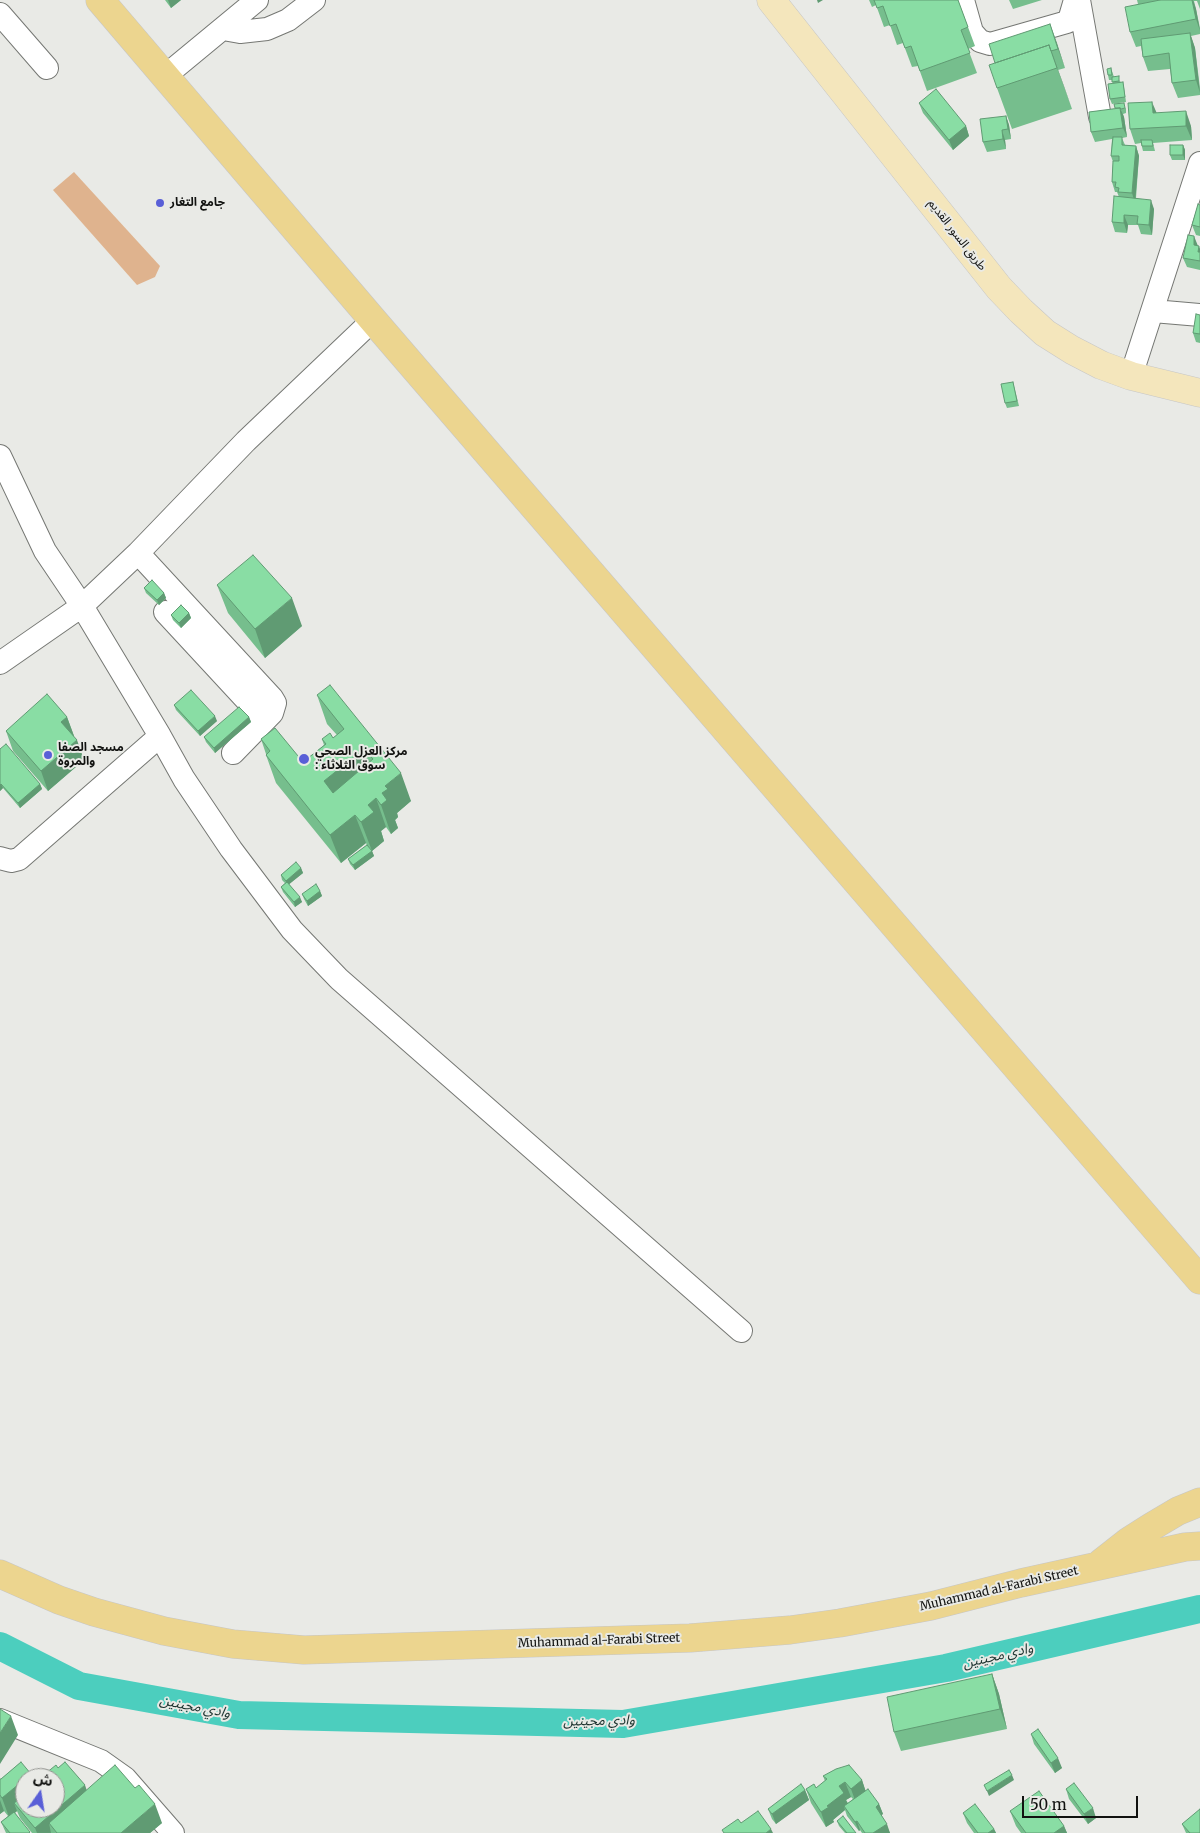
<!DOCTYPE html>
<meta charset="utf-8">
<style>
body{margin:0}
#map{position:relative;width:1200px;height:1833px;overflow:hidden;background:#e9eae6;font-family:Merriweather,"Noto Sans Arabic",serif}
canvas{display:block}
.north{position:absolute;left:15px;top:1768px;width:50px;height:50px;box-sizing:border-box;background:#e9eae6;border:1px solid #939490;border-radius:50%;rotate:13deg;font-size:14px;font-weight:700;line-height:20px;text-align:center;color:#111210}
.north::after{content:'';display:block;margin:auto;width:18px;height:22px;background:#595fd7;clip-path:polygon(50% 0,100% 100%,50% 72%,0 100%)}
.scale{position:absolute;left:1022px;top:1796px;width:116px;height:22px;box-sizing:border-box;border:2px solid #111210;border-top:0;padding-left:6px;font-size:15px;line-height:18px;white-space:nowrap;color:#111210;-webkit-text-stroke:4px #e9eae6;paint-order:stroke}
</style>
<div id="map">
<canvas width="1200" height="1833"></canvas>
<div class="north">ش</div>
<div class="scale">50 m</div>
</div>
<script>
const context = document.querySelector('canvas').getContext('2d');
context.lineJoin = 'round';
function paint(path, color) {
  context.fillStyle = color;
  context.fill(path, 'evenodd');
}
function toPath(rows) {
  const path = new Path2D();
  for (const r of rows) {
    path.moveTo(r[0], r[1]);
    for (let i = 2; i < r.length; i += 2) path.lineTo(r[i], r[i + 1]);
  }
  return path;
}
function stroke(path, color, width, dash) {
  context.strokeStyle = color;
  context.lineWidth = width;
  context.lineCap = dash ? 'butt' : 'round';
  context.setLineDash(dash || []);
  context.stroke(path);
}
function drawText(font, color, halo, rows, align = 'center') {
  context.font = font + ' Merriweather,"Noto Sans Arabic",serif';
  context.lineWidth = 4;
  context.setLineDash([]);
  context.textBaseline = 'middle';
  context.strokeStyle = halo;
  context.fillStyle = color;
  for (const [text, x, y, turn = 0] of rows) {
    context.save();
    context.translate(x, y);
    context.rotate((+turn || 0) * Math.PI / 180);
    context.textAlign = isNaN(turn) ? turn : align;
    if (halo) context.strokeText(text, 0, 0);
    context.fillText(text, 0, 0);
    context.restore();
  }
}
paint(toPath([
 [74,172,160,266,155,277,137,285,53,190]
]), '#dfb38e');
stroke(toPath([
 [0,1646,79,1686,239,1715,623,1724,946,1668,1200,1609]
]), '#4ccebe', 28);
const minor = toPath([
 [963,0,972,32,980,41,990,44,1067,22,1070,17,1075,0],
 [1079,0,1100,117],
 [0,14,47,68],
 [223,29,240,32,267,29,288,20,314,0],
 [165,76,257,0],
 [1153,311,1200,315],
 [1131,376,1200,163],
 [0,456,45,551,82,606,160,736,184,779,231,849,292,930,339,979,741,1331],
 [138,553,272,698,275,703,272,713,233,753],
 [165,612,265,720],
 [0,663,82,606,138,553,246,441,373,320],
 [0,858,11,861,19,859,160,736],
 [0,1720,101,1761,125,1778,173,1833]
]);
const major = toPath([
 [771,0,999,288,1021,311,1045,333,1072,350,1101,365,1131,376,1200,393]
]);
const highway = toPath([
 [100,0,373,320,1200,1280],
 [1101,1563,1129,1541,1151,1527,1178,1511,1200,1502],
 [0,1574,59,1600,94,1612,164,1631,233,1644,304,1650,690,1638,790,1630,840,1623,931,1606,1021,1583,1185,1547,1200,1546]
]);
stroke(minor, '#757773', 24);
stroke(major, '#c6c6c6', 29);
stroke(highway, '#c6c6c6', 29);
stroke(minor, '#fff', 22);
stroke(major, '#f4e6bc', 28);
stroke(highway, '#ecd58f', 28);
paint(toPath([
 [165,0,181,0,171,8],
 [869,0,958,0,975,46,968,49,977,73,927,91,918,66,912,67,903,43,897,45,890,25,884,27,876,5,872,7],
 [1009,0,1042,0,1013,9],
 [1137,0,1200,0,1200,9,1197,1,1194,1,1196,9,1200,28,1200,34,1191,36,1195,48,1200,88,1200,95,1178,98,1172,83,1170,69,1148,71,1143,57,1141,46,1136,47,1130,32,1138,4],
 [1050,24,1065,68,1058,70,1072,109,1012,129,997,88,995,63],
 [1111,68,1114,77,1120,81,1121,83,1123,82,1124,87,1126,102,1112,104,1110,99,1113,84,1112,80,1109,80,1108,75],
 [919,103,966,126,969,136,953,150,923,113],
 [1126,108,1126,113,1123,114,1124,117,1127,137,1122,138,1125,145,1136,146,1139,156,1136,198,1154,209,1152,235,1141,234,1138,225,1128,225,1127,233,1115,232,1112,222,1119,197,1117,192,1115,192,1112,182,1113,162,1111,156,1112,139,1095,142,1091,132,1089,112],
 [1156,113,1191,126,1192,140,1153,143,1155,151,1143,151,1141,143,1135,144,1130,129],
 [1006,116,1009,125,1011,139,1005,140,1006,149,987,152,983,142],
 [1183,145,1185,150,1185,160,1172,160,1170,155],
 [1200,205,1200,236,1196,235,1192,225],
 [1198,246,1200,249,1200,270,1187,267,1183,258],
 [1200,315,1200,343,1196,342,1193,333],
 [1013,382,1019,406,1007,408,1005,403],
 [217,585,302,626,265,658,228,613],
 [144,588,164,593,166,598,159,605,146,593],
 [189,613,191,618,181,628,173,620,171,615],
 [317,695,411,801,397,813,398,817,395,820,398,828,391,834,386,827,381,831,384,841,372,851,374,856,355,870,350,864,348,859,367,845,366,843,341,863,276,783,266,755,266,754,261,739,303,762,324,745,322,739,333,738,337,735,327,724],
 [174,705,217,721,200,736,176,710],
 [67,717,74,736,74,737,84,760,48,791,13,751,6,731],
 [249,717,251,722,215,753,206,742,204,737],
 [0,749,40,784,42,789,20,808,3,788,0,791],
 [301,868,303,873,289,884,302,902,295,907,283,892,281,887,285,883,282,880,281,875],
 [320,891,322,896,308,906,304,899,302,894],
 [992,1674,999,1694,1007,1729,901,1751,894,1732],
 [1031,1734,1062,1768,1055,1773,1034,1744],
 [21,1762,25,1808,58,1768,86,1790,162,1823,150,1833,32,1833,20,1818,17,1811,15,1813,30,1833,6,1833,1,1822,8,1816,4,1811,0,1814,0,1779,1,1779],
 [823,1776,862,1780,865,1790,879,1804,883,1814,881,1815,890,1833,862,1833,860,1830,859,1831,847,1816,845,1810,833,1820,834,1822,826,1827,811,1803,806,1789,816,1788,825,1781],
 [851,1797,853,1799,848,1803,846,1800],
 [1066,1789,1096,1818,1088,1824,1069,1799],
 [805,1790,809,1800,776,1824,772,1819,768,1809],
 [1010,1811,1064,1826,1067,1833,1021,1833,1016,1826],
 [963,1813,994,1829,996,1833,974,1833,967,1823],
 [837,1821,856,1833,845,1833,839,1826],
 [1182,1824,1200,1833,1186,1833]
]), '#76be8d');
paint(toPath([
 [168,0,181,0,171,8],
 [817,0,823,0,818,3],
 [1192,0,1193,0,1196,9,1200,31,1196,19],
 [1050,24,1057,43,1065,68,1058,49],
 [1190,33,1195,48,1200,93,1196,80],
 [1049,45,1064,86,1072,109,1057,68],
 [1152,102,1158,116,1153,113],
 [1120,108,1124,117,1127,137,1123,128],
 [1186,111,1191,126,1192,140,1186,126],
 [1006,116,1009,125,1011,139,1008,129],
 [966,126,969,136,953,150,949,140],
 [1002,130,1005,140,1006,149,1003,139],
 [1183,145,1185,150,1185,160,1183,155],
 [1136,146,1139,156,1135,203,1132,193],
 [1151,200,1154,209,1152,235,1149,225],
 [1124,215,1128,225,1127,233,1124,223],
 [1194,236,1198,246,1199,246,1200,249,1200,258,1194,245],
 [164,593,166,598,159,605,157,600],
 [292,598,302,626,265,658,255,629],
 [189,613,191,618,181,628,179,623],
 [215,716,217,721,200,736,198,731],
 [67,717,74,736,68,742,61,722],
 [249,717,251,722,215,753,214,748],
 [77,740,84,760,48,791,41,771],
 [364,749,374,778,334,810,324,781],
 [401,773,411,801,397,813,398,817,395,820,398,828,391,834,381,805,382,793,385,786],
 [1,784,3,788,0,791,0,785],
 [40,784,42,789,20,808,18,803],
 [376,798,386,827,381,831,384,841,372,851,361,822,368,805],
 [355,815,366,843,341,863,330,835],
 [372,851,374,856,355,870,353,865],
 [301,868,303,873,287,886,286,881],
 [320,891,322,896,308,906,307,901],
 [300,897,302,902,295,907,294,902],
 [992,1674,999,1694,1007,1729,1000,1709],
 [11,1716,18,1735,0,1764,0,1733],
 [1058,1758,1062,1768,1055,1773,1051,1763],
 [31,1774,32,1778,26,1778],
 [1012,1775,1014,1780,989,1796,987,1791],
 [25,1779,25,1804,19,1796,23,1806,14,1803,17,1811,9,1817,2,1798],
 [862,1780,867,1795,856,1803,851,1789],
 [845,1782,851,1797,846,1800,849,1807,844,1806,845,1810,833,1820,834,1822,826,1827,821,1812,827,1806,839,1786],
 [85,1785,90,1800,49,1823,51,1833,37,1833,35,1828],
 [805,1790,809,1800,776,1824,772,1814],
 [0,1800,4,1811,0,1814],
 [155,1804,162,1823,150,1833,121,1833],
 [879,1804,883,1814,879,1817,876,1807],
 [1093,1808,1096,1818,1088,1824,1084,1814],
 [857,1821,860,1830,859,1831,855,1822],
 [887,1824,890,1833,873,1833],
 [1064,1826,1067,1833,1054,1833],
 [771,1829,773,1833,766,1833],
 [994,1829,996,1833,988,1833]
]), '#609b73');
const building = toPath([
 [874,0,958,0,968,27,961,30,970,53,920,71,911,46,905,48,896,24,890,26,883,6,877,8,874,0],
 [1160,0,1192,0,1196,19,1130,32,1125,7,1160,0],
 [1050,24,1058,49,1051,51,1049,45,995,63,989,44,1050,24],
 [1190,33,1196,80,1172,83,1169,53,1143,57,1141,39,1190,33],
 [1049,45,1057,68,997,88,989,65,1049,45],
 [1111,68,1112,75,1108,75,1107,69,1111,68],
 [1119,76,1119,81,1112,82,1112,77,1119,76],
 [1123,82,1125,97,1110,99,1108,84,1123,82],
 [936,89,966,126,949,140,919,103,936,89],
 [1152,102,1153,113,1186,111,1186,126,1130,129,1128,103,1152,102],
 [1124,103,1125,108,1121,109,1120,108,1115,108,1114,104,1124,103],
 [1120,108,1123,128,1091,132,1089,112,1120,108],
 [1006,116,1008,129,1002,130,1003,139,983,142,980,119,1006,116],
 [1113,137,1122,137,1122,145,1136,146,1132,193,1118,192,1119,188,1115,187,1116,182,1112,182,1113,161,1119,161,1119,156,1111,156,1113,137],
 [1141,140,1152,140,1153,146,1142,146,1141,140],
 [1170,145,1183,145,1183,155,1170,155,1170,145],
 [1114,196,1151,200,1149,225,1137,224,1138,216,1124,215,1124,223,1112,222,1114,196],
 [1198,204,1200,205,1200,227,1192,225,1198,204],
 [1188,235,1194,236,1194,245,1199,246,1198,252,1200,252,1200,261,1183,258,1188,235],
 [1196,314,1200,315,1200,334,1193,333,1196,314],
 [1013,382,1017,401,1005,403,1001,384,1013,382],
 [253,555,292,598,255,629,217,585,253,555],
 [152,580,164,593,157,600,144,588,152,580],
 [181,605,189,613,179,623,171,615,181,605],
 [330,685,401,773,385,786,388,789,382,793,387,800,381,805,376,798,368,805,374,812,361,822,355,815,330,835,266,755,270,751,261,739,275,728,303,762,326,744,322,739,330,733,333,738,344,729,317,695,330,685],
 [364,749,373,759,333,793,324,781,364,749],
 [191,690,215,716,198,731,174,705,191,690],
 [47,694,67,717,61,722,77,740,41,771,6,731,47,694],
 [239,707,249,717,214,748,204,737,239,707],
 [6,744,40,784,18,803,1,784,0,785,0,749,6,744],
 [367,845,372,851,353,865,348,859,367,845],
 [296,862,301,868,286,881,281,875,296,862],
 [287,882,300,897,294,902,281,887,287,882],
 [316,884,320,891,307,901,302,894,316,884],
 [992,1674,1000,1709,894,1732,887,1697,992,1674],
 [0,1709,11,1716,0,1733,0,1709],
 [1038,1729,1058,1758,1051,1763,1031,1734,1038,1729],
 [21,1762,31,1774,26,1778,25,1778,25,1779,2,1798,0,1795,0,1779,1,1779,21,1762],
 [65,1762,85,1785,35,1828,14,1803,21,1798,19,1796,25,1790,25,1808,55,1808,55,1778,40,1778,56,1765,58,1768,65,1762],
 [115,1765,135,1788,139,1785,155,1804,121,1833,57,1833,49,1823,115,1765],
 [849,1765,862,1780,851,1789,845,1782,839,1786,844,1793,827,1806,829,1807,821,1812,806,1789,814,1784,816,1788,827,1779,823,1776,836,1769,849,1765],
 [1009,1770,1012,1775,987,1791,984,1785,1009,1770],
 [1074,1783,1093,1808,1084,1814,1066,1789,1074,1783],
 [801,1784,805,1790,772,1814,768,1809,801,1784],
 [868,1789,879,1804,876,1807,887,1824,873,1833,865,1833,857,1821,855,1822,844,1806,868,1789],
 [1039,1791,1064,1826,1054,1833,1026,1833,1010,1811,1039,1791],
 [975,1804,994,1829,988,1833,978,1833,963,1813,975,1804],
 [1200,1809,1200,1833,1190,1833,1182,1824,1200,1809],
 [758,1811,771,1829,766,1833,724,1833,722,1830,738,1819,741,1823,758,1811],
 [14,1812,30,1832,29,1833,10,1833,1,1822,14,1812],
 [843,1816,856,1833,847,1833,837,1821,843,1816]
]);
paint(building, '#89dda4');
stroke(building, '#609b73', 1);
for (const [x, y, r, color] of [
 [160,203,5,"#595fd7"],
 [48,755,5,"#595fd7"],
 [304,759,6,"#595fd7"]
]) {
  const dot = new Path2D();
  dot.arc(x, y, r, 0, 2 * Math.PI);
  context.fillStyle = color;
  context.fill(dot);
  stroke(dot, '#e9eae6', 2);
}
drawText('bold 12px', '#111210', '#e9eae6', [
 ["جامع التغار",170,203],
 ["مسجد الصفا",58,748],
 ["والمروة",58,762],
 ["مركز العزل الصحي",315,752],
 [": سوق الثلاثاء",315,766]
], 'left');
drawText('12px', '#111210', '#e9eae6', [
 ["طريق السور القديم",957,235,52],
 ["Muhammad al-Farabi Street",999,1589,-13],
 ["Muhammad al-Farabi Street",599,1641,-2]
]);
drawText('italic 14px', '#1c332f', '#e9eae6', [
 ["وادي مجينين",998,1656,-13],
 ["وادي مجينين",195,1707,11],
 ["وادي مجينين",599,1721,-1]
]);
</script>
